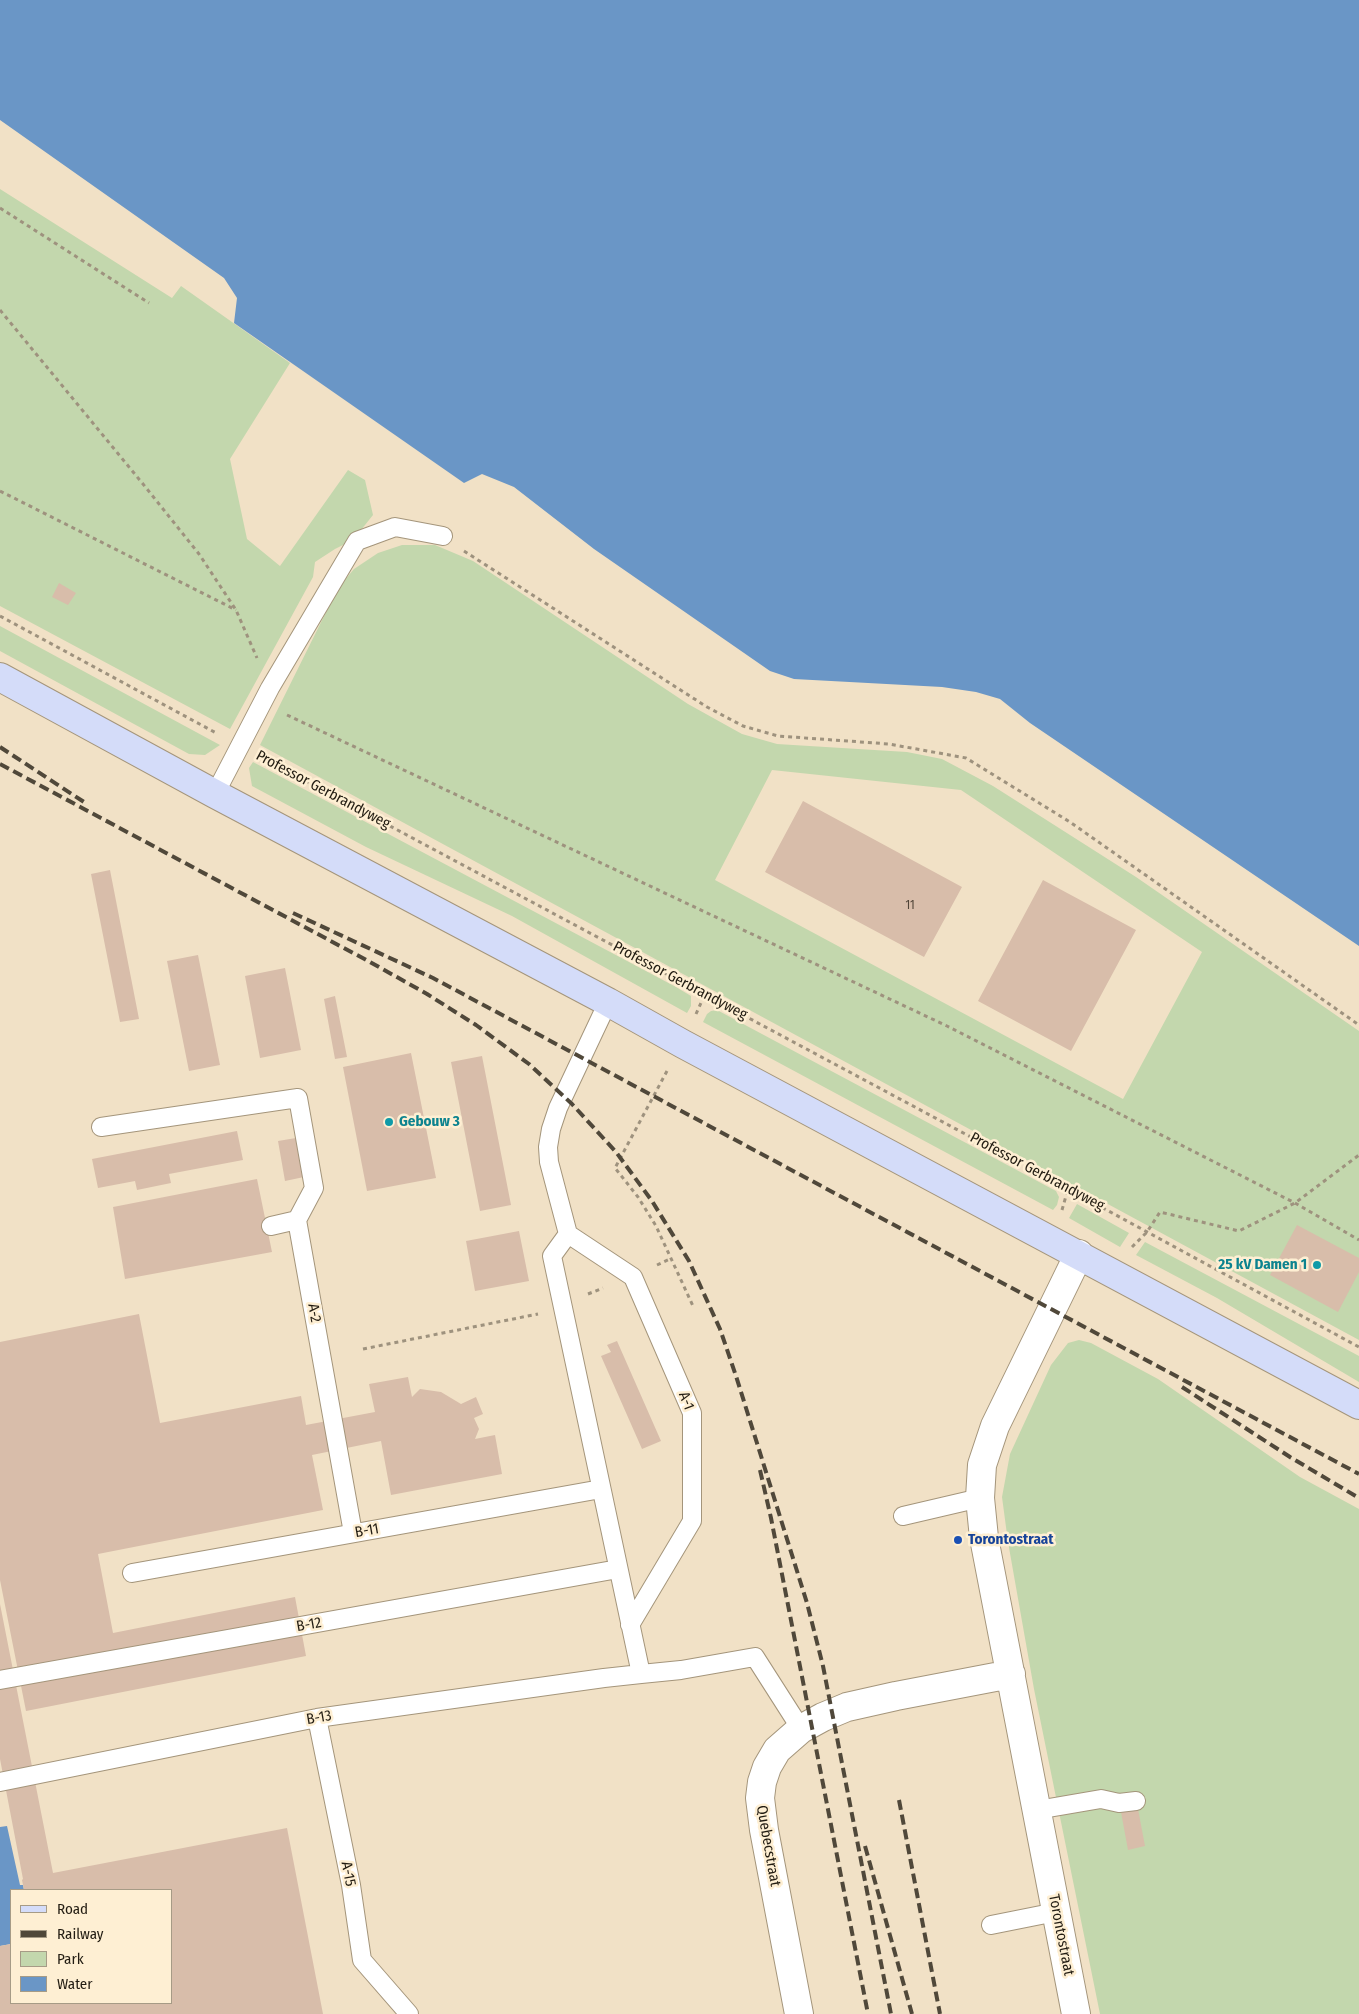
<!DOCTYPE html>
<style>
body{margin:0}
#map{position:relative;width:1359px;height:2014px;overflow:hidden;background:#f1e1c6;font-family:"Fira Sans Condensed",sans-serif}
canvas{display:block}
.legend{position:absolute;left:10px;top:1889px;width:162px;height:115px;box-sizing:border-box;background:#feefd3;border:1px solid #a69b86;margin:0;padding:6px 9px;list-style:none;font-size:15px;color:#221c12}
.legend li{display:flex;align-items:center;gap:10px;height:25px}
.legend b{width:25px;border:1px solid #a69b86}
</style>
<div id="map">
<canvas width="1359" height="2014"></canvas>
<ul class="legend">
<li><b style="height:6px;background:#d4dcf9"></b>Road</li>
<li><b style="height:6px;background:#50483a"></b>Railway</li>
<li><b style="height:14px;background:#c3d7ad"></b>Park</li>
<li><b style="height:14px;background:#6a96c6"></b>Water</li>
</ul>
</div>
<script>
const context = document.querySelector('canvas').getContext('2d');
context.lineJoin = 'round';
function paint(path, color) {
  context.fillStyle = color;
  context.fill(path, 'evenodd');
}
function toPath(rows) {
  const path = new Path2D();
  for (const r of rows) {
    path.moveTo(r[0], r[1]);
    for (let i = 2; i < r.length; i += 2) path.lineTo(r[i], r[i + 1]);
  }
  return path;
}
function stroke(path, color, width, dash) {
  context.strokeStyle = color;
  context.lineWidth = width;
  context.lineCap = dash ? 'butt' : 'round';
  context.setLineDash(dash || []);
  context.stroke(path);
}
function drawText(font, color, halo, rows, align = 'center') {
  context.font = font + ' "Fira Sans Condensed",sans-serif';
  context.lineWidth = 5;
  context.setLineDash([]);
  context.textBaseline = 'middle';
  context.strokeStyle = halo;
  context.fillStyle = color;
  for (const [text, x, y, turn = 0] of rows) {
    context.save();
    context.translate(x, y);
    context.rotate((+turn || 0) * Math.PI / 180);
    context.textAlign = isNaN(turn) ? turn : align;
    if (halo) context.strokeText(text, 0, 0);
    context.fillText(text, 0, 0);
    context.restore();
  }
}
paint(toPath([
 [0,189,172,298,181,286,290,363,230,459,247,539,280,566,348,470,365,480,373,515,353,540,335,549,315,562,313,577,230,729,0,606],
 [402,545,435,545,473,561,688,704,742,734,777,744,907,752,942,759,993,786,1136,877,1359,1031,1359,1340,260,745,338,588,354,569,378,553],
 [772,770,961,790,1202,952,1123,1099,715,880],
 [0,626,220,745,205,755,189,754,0,651],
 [253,762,676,987,691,996,691,1006,687,1013,512,916,366,847,252,786,249,768],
 [717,1010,1056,1191,1059,1197,1057,1205,1053,1210,703,1022,707,1014,711,1011],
 [1077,1204,1129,1233,1120,1247,1069,1218],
 [1145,1242,1359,1356,1359,1382,1217,1298,1136,1255],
 [1079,1340,1091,1343,1158,1379,1300,1477,1359,1509,1359,2014,1100,2014,1034,1689,1008,1542,1002,1497,1010,1454,1051,1365,1068,1343]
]), '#c3d7ad');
paint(toPath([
 [0,0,1359,0,1359,946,1030,723,1000,699,976,692,942,687,794,679,770,671,594,549,514,487,482,474,464,483,234,323,237,298,224,278,0,120],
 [7,1826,20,1885,23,1885,24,1890,11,1890,11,1944,0,1946,0,1827]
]), '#6a96c6');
paint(toPath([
 [59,583,76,593,68,605,52,597],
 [803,801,962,887,924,957,765,872],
 [110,870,139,1019,120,1022,91,874],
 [1043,880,1136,930,1071,1051,978,1001],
 [198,955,220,1065,189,1071,167,961],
 [285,968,301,1050,260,1058,245,976],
 [335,996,347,1057,335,1059,324,999],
 [411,1053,436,1178,367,1191,343,1067],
 [482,1056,511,1205,480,1211,451,1062],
 [237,1131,243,1160,169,1174,171,1183,137,1190,135,1181,98,1188,92,1159],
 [296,1138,304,1177,285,1181,278,1141],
 [257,1179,272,1252,125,1279,113,1207],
 [1297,1225,1359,1258,1359,1272,1338,1312,1270,1275],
 [519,1231,529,1281,475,1291,466,1241],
 [139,1314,160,1423,301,1396,306,1425,375,1412,369,1384,408,1377,412,1397,420,1389,441,1392,461,1404,476,1397,483,1414,474,1418,479,1429,475,1439,495,1435,502,1474,391,1495,381,1441,312,1455,323,1510,98,1554,113,1633,295,1597,306,1656,26,1711,0,1580,0,1342],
 [617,1341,661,1441,642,1449,601,1356,611,1352,607,1345],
 [0,1604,53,1873,287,1828,323,2014,0,2014,0,1946,11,1944,11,2003,171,2003,171,1890,24,1890,22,1880,23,1879,0,1759],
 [1138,1809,1145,1846,1128,1850,1121,1812]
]), '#d8bdaa');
const lane = toPath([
 [215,794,270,688,357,541,395,527,443,536],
 [608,1002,558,1108,551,1129,548,1147,549,1162,568,1234,633,1277,692,1413,692,1521,630,1625],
 [101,1127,298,1098,314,1188,297,1220,353,1533],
 [271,1226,297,1220],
 [568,1234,552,1256,641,1674,681,1670,755,1657,801,1729],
 [903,1516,980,1498],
 [132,1573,601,1489],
 [0,1680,618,1569],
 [317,1718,351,1885,362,1960,409,2014],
 [0,1782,317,1718,604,1678,641,1674],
 [1037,1810,1101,1799,1119,1803,1136,1801],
 [991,1925,1056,1912]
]);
const street = toPath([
 [799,2014,764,1830,760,1798,762,1782,767,1767,777,1750,801,1729,823,1717,847,1707,896,1696,1011,1674],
 [1076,2014,984,1538,980,1498,982,1465,995,1426,1079,1254]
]);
const secondary = toPath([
 [0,677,215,794,608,1002,683,1044,1359,1405]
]);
stroke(lane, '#a4957b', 20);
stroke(street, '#a4957b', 30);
stroke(secondary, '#a4957b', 30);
stroke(toPath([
 [0,208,149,303],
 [0,310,143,484,199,554,236,610,257,658],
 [0,491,236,610],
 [464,551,707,707,743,726,778,736,889,744,966,758,1070,822,1359,1025],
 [0,616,218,734],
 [287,715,947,1026,1295,1203,1359,1240],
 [263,758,1068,1189,1359,1347],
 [696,1014,705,994],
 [667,1071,615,1168,638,1197,656,1226,693,1306],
 [1062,1210,1068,1189],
 [1132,1247,1147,1232,1160,1212,1239,1231,1295,1203,1359,1155],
 [657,1265,670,1259],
 [588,1294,603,1288],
 [363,1349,538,1314]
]), '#9e927e', 3, [4, 4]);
stroke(lane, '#fff', 18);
stroke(street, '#fff', 28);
stroke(secondary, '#d4dcf9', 28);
stroke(toPath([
 [0,747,84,802],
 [0,764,370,962,427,994,476,1025,529,1064,572,1104,616,1152,652,1201,689,1261,720,1329,736,1376,807,1603,823,1666,891,2014],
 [293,913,433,978,1359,1474],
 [1182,1387,1290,1457,1359,1498],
 [760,1470,771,1518,868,2014],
 [899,1800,940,2014],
 [865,1846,912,2014]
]), '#50483a', 4, [10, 5]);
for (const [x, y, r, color] of [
 [389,1122,5,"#0f9aa8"],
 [1317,1265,5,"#0f9aa8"],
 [958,1540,5,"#1a4fb4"]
]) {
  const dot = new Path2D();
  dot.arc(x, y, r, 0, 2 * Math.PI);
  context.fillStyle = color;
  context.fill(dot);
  stroke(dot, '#feefd3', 2);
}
drawText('12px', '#504438', null, [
 ["11",910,906]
]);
drawText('15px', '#221c12', '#feefd3', [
 ["Professor Gerbrandyweg",323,790,28],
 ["Professor Gerbrandyweg",680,981,28],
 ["Professor Gerbrandyweg",1037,1172,28],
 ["A-2",314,1313,80],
 ["A-1",686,1401,69],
 ["B-11",367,1531,-10],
 ["B-12",309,1625,-10],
 ["B-13",319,1718,-10],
 ["Quebecstraat",768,1846,80],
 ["A-15",348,1874,79],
 ["Torontostraat",1061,1935,79]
]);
drawText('bold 15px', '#0d838f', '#feefd3', [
 ["Gebouw 3",399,1122],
 ["25 kV Damen 1",1307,1265,"right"]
], 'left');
drawText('bold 15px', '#164399', '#feefd3', [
 ["Torontostraat",968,1540]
], 'left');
</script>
